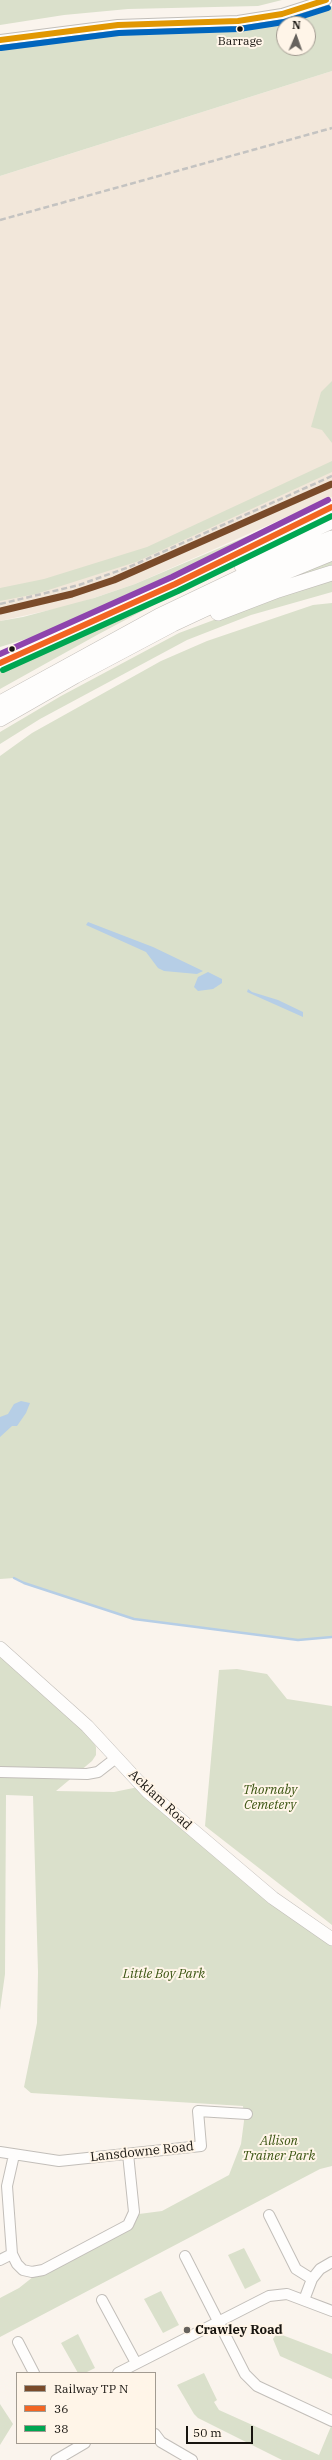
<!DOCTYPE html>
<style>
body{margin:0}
#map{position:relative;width:332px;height:2460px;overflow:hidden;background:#faf4ed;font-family:"IBM Plex Serif",serif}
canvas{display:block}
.legend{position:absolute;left:16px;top:2372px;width:140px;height:72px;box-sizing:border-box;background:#fff5e8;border:1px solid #a29b91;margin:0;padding:5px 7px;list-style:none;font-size:12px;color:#17140f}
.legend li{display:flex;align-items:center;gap:8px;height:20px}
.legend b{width:20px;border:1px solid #a29b91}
.north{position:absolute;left:276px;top:16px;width:40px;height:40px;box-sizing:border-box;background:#fff5e8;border:1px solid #a29b91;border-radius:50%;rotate:2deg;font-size:11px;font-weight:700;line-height:16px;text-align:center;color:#17140f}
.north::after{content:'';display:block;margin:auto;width:14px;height:18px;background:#66625d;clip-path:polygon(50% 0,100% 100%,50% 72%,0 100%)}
.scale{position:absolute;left:186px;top:2426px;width:67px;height:18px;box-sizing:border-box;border:2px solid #17140f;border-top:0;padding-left:5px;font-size:12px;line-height:14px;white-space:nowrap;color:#17140f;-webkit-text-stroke:3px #fff5e8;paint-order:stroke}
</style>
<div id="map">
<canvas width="332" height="2460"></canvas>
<ul class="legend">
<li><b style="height:5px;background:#7a4b2a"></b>Railway TP N</li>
<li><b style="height:5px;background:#f26522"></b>36</li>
<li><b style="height:5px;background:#00a651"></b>38</li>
</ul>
<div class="north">N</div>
<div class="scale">50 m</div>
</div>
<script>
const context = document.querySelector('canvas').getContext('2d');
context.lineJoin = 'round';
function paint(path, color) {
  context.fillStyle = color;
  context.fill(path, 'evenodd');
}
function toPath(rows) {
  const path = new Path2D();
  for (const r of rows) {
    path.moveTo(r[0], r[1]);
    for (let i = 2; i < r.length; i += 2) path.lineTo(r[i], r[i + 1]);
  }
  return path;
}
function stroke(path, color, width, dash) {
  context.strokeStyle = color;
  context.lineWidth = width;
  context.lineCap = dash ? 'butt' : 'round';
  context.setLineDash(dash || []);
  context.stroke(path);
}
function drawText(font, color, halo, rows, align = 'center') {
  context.font = font + ' "IBM Plex Serif",serif';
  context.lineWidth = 4;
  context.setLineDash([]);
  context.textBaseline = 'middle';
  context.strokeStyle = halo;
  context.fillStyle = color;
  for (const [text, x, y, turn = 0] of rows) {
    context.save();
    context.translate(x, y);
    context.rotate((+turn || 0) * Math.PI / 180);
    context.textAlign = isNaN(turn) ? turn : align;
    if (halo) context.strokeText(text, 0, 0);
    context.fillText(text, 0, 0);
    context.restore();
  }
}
paint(toPath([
 [332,71,332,497,135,584,73,605,0,621,0,176]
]), '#f2e7da');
paint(toPath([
 [0,0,282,0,258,6,128,9,64,15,0,25],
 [332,6,332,71,0,176,0,47,105,33,260,26,313,14],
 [284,24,308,24,308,48,284,48],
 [332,381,332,443,322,430,311,427,321,392],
 [332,461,332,472,136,562,36,594,0,601,0,588,44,579,147,547],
 [269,527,207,558,39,635,0,647,0,621,23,617,94,598,135,584],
 [332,559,332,567,273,584],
 [332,579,332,592,251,615,187,640,40,719,0,744,0,732,61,696,179,633,286,593],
 [195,583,97,635,0,689,0,671],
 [332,603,332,1637,298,1640,134,1619,24,1583,14,1578,0,1579,0,756,32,733,161,661,207,641,313,605],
 [0,1657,17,1669,92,1739,96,1747,96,1755,92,1761,56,1791,114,1792,143,1786,332,1943,332,2166,320,2169,0,2337,0,2298,19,2288,38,2273,129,2225,139,2214,162,2211,229,2175,241,2144,244,2121,243,2106,31,2093,24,2087,37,2023,38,1972,33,1796,6,1795,5,1974,0,2010],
 [237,1669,267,1674,287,1699,332,1706,332,1925,205,1826,219,1670],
 [244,2248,261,2281,245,2289,228,2255],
 [161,2291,179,2325,163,2333,144,2299],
 [277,2333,332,2354,332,2379,280,2356,273,2339],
 [78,2334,95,2368,85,2373,78,2373,61,2343],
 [204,2373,217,2400,214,2402,219,2410,319,2455,332,2424,332,2460,282,2460,198,2418,194,2414,177,2385],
 [0,2404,13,2424,0,2445]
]), '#dae0cb');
paint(toPath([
 [88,922,153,947,203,971,197,974,164,971,158,968,146,952,86,925],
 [208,972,222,979,222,983,213,989,198,991,194,987,198,977],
 [248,989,252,992,278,1000,303,1012,303,1017,247,992],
 [21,1401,30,1403,26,1413,17,1426,12,1426,0,1437,0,1417,8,1414,14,1404]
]), '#b6cee6');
stroke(toPath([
 [14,1578,24,1583,134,1619,298,1640,332,1637]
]), '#b6cee6', 2.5);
const minor = toPath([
 [0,40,118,25,238,21,282,14,326,0],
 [0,1772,87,1774,98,1772,116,1758],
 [0,2152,59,2161,201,2146,198,2111,247,2114],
 [14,2155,7,2186,12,2254,17,2264,23,2270,32,2272,43,2270,128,2225,134,2212,128,2154],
 [269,2215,296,2269,312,2279],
 [185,2256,245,2374,257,2386,332,2421],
 [0,2260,12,2254],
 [102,2300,136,2363],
 [304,2300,312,2279,320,2269,332,2262],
 [18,2342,34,2373],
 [118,2373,269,2296,287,2294,332,2311],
 [155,2434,161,2442,192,2460],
 [56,2460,85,2443]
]);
const major = toPath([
 [0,663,175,584,332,507],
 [0,1648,87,1726,148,1792,273,1898,332,1939]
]);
const highway = toPath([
 [242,566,286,542,332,521],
 [218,613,278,590,332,573],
 [0,703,159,616,270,563,332,538],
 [0,719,75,676,173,624,278,575,332,553]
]);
stroke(minor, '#c2beb9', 12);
stroke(major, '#c2beb9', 14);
stroke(highway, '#c2beb9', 16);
stroke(minor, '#fefdfc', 10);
stroke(major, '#fefdfc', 13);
stroke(highway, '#fefdfc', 15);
stroke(toPath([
 [0,220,332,128],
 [0,604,79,585,129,567,332,476]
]), '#c4c3c1', 2.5, [6, 3]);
stroke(toPath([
 [0,663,175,584,332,507]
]), '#f26522', 6);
stroke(toPath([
 [3,670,178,591,332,516]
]), '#00a651', 6);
stroke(toPath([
 [0,654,172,577,328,500]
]), '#8e44ad', 6);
stroke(toPath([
 [0,40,118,25,238,21,282,14,326,0]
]), '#e19702', 6);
stroke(toPath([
 [1,48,119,33,239,29,284,22,328,8]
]), '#0065bd', 6);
stroke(toPath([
 [0,611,72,594,114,580,332,484]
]), '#7a4b2a', 7);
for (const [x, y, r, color] of [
 [240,29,3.5,"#17140f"],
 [12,649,3.5,"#17140f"],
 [187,2330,4,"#66625d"]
]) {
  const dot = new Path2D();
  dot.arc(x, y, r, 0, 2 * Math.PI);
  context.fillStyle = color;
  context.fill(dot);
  stroke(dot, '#fff5e8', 1.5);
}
drawText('12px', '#17140f', '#fff5e8', [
 ["Barrage",240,42]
]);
drawText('italic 13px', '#3a5411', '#fff5e8', [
 ["Thornaby",270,1790],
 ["Cemetery",270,1805],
 ["Little Boy Park",164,1974],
 ["Allison",279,2141],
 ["Trainer Park",279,2156]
]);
drawText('13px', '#17140f', '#fff5e8', [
 ["Acklam Road",160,1800,43],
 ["Lansdowne Road",142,2152,-6]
]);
drawText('bold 13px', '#17140f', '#fff5e8', [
 ["Crawley Road",195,2330]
], 'left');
</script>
